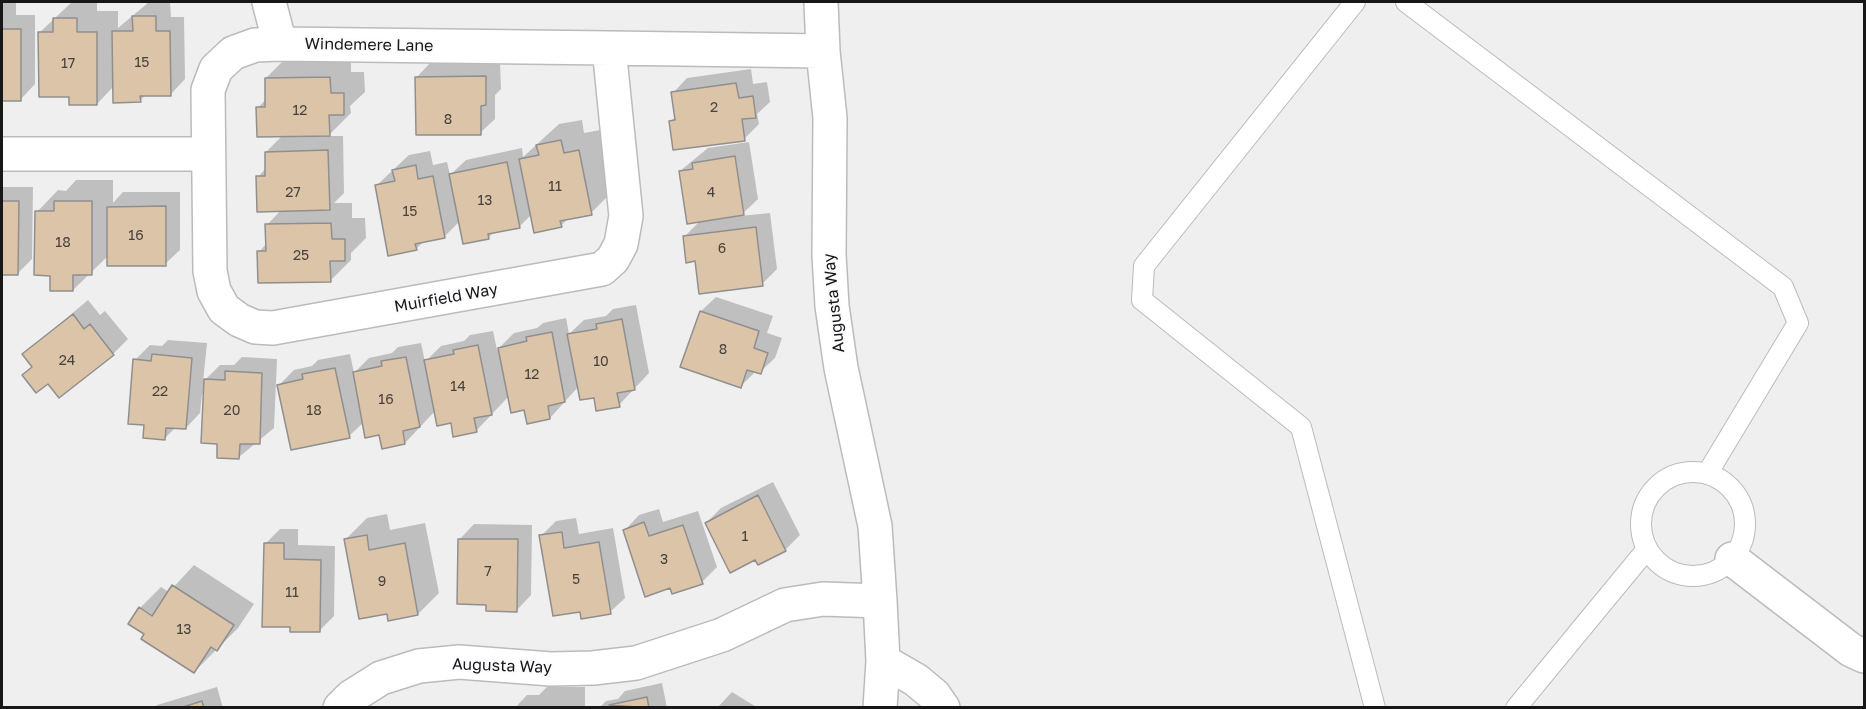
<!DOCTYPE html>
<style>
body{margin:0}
#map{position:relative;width:1866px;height:709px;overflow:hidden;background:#efeff0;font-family:"Golos Text",sans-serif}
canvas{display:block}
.frame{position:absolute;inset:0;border:3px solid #171717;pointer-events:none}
</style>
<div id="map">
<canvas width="1866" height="709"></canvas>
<div class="frame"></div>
</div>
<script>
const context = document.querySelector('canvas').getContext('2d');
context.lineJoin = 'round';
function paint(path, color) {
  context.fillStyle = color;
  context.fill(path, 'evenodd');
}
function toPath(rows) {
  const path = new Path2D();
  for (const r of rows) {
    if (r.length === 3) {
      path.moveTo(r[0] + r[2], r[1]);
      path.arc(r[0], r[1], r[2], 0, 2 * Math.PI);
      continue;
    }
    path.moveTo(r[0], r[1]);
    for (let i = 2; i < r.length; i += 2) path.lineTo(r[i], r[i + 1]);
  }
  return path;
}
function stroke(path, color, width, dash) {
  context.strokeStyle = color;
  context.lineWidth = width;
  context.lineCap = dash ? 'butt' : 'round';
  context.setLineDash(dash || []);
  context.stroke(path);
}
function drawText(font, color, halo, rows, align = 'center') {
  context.font = font + ' "Golos Text",sans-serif';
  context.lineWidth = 5;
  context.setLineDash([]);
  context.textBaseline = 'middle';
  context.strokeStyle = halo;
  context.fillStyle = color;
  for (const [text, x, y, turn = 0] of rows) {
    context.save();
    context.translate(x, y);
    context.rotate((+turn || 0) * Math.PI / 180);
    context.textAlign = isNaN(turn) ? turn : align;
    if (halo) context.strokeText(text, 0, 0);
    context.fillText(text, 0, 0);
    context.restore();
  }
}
paint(toPath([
 [2,2,16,2,16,15,35,15,35,84,21,99,2,99],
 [72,2,97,2,97,11,118,11,118,28,149,2,170,2,171,17,184,17,185,79,171,94,146,94,140,101,114,86,97,104,71,95,39,33],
 [287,57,351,57,351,72,364,72,365,92,350,106,351,113,328,136,343,136,344,193,334,203,352,203,352,218,365,218,366,238,351,253,351,260,330,281,259,252,267,243,267,225,282,209,258,177,266,168,266,152,283,135,258,108,266,99,266,78],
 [431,62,500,62,501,89,495,95,495,119,480,133,417,77],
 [751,69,753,84,767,82,770,102,757,114,759,124,744,139,670,122,676,116,673,93,687,78],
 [582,120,584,133,600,130,612,192,591,213,568,218,561,226,531,215,520,226,495,231,488,238,460,221,444,237,424,241,416,249,376,186,409,155,430,151,433,165,447,162,450,175,466,160,522,148,523,157,559,124],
 [749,142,758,199,740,216,770,213,777,269,762,284,696,260,685,236,701,220,680,171,708,148],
 [76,180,113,180,113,203,123,192,180,192,180,250,165,264,108,256,73,290,51,274,37,212,58,190,66,191],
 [2,187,33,187,32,259,17,274,2,274],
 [716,297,773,316,767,333,782,338,775,358,760,372,756,371,741,386,701,311],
 [88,300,100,315,105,311,128,339,113,354,33,366,24,354],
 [636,305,649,373,619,405,579,386,550,418,525,408,509,396,476,431,452,421,436,410,405,443,380,434,364,422,349,436,279,385,294,370,312,366,318,360,350,354,354,373,369,358,392,353,398,347,421,343,425,362,441,346,464,341,470,335,493,331,497,350,514,333,537,328,543,323,566,318,569,334,584,320,606,316,613,309],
 [168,340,207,343,203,382,220,365,234,365,242,357,277,359,274,428,239,457,218,442,205,394,202,394,200,413,186,428,176,427,165,438,146,424,135,360,150,345,162,346],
 [773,482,800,535,785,550,759,563,756,558,706,523,721,508],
 [659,509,663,522,698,511,717,567,702,582,671,586,625,530,639,515],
 [387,514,390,530,425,523,439,593,418,614,346,539,367,518],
 [576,518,579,534,613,528,625,598,610,612,541,536,556,521],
 [474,524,532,525,531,595,517,610,488,603,460,539],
 [280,529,298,529,298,545,335,546,334,616,319,631,265,544],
 [194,565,254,604,238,628,194,672,146,634,140,608,161,587,169,592],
 [662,683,667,708,599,708,606,701,618,699,625,691],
 [217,687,223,708,154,708,157,705],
 [547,687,585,687,585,708,515,708,527,695,539,695],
 [732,692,758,708,717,708]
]), '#0003');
const building = toPath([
 [2,16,2,29,21,29,21,101,2,101,2,16],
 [132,16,156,16,156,31,170,31,171,96,140,96,141,102,113,103,112,31,133,31,132,16],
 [53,18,77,18,77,32,97,32,97,105,69,105,69,97,39,97,38,32,53,32,53,18],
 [486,76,486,105,481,106,481,135,416,135,415,77,486,76],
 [330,77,331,93,344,93,344,115,329,115,330,136,257,137,256,107,265,107,265,78,330,77],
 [736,83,739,98,753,96,756,118,742,119,745,141,673,150,669,121,675,120,671,92,736,83],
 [561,140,564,153,579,150,592,215,560,221,562,227,534,233,519,159,539,155,536,145,561,140],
 [328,150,330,210,257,212,256,176,265,176,265,152,328,150],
 [735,156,744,215,687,224,679,171,693,169,692,163,735,156],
 [507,162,520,228,488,234,489,239,463,244,449,174,507,162],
 [416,165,418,179,433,176,445,238,415,244,417,250,388,256,375,185,395,181,392,170,416,165],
 [2,201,19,201,18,275,2,275,2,201],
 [54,201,92,201,92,275,73,275,73,291,50,291,50,276,34,275,35,211,54,211,54,201],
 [166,206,166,266,107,266,107,207,166,206],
 [331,223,332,239,345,239,345,261,330,261,331,282,258,283,257,251,266,251,265,224,331,223],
 [756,227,763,286,699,294,695,261,686,263,683,236,756,227],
 [700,311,759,331,754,348,768,353,761,374,747,370,741,388,680,367,700,311],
 [73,314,84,329,90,324,114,355,59,398,48,384,36,393,22,375,32,367,22,354,73,314],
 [622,319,635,390,617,393,620,407,596,411,594,398,580,400,567,334,597,329,596,324,622,319],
 [552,332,565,402,548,406,550,419,527,424,524,410,511,413,498,348,527,341,526,337,552,332],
 [478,345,492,415,474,418,477,432,453,437,451,423,437,426,424,360,454,354,453,350,478,345],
 [152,354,192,358,186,429,166,428,165,440,143,438,144,425,128,424,133,359,151,361,152,354],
 [406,357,420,427,403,431,405,444,382,449,379,435,365,438,353,372,382,366,381,361,406,357],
 [335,368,350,438,291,450,277,385,303,379,302,374,335,368],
 [225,371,262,373,260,444,240,444,239,459,217,458,217,444,201,443,204,379,225,380,225,371],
 [758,495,786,551,758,565,755,560,730,573,705,523,758,495],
 [644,522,649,536,683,525,703,584,672,594,670,588,645,597,623,530,644,522],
 [562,532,564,548,599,542,611,614,581,619,580,612,553,616,539,535,562,532],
 [367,535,369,550,405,543,418,615,388,621,387,614,359,619,344,539,367,535],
 [458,539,518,539,517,612,486,611,486,605,457,604,458,539],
 [264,543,284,543,284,559,321,560,320,632,290,632,290,627,262,627,264,543],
 [172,585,234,625,217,651,211,647,194,673,141,639,144,634,128,624,139,607,152,616,172,585],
 [647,697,649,708,609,705,647,697],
 [202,701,204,708,180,708,202,701]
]);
paint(building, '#dcc4a9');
stroke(building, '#908f8e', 1.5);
const lane = toPath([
 [1355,2,1144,266,1142,300,1301,427,1375,708],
 [1406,2,1783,287,1798,323,1707,474],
 [1693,524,52],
 [1516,708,1647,549]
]);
const street = toPath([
 [269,2,280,44],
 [821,2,823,51,830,118,829,255,832,306,841,368,875,526,880,601],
 [609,48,626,216,621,244,613,259,602,269,273,328,255,327,239,320,224,309,214,291,210,271,208,90,216,69,233,53,255,45,280,44,609,48,823,51],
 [2,154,208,154],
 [1732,559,1851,650,1864,656],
 [883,661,916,680,934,695,943,708],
 [340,708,351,697,381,678,419,666,459,662,551,669,593,668,636,663,722,635,785,605,823,599,880,601,883,661,880,708]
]);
stroke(lane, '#bbbbbc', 22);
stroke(street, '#bbbbbc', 36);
stroke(lane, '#fff', 20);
stroke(street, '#fff', 33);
drawText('14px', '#48423c', null, [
 ["15",142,63],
 ["17",68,64],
 ["2",714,108],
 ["12",300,111],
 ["8",448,120],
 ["11",555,187],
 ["27",293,193],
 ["4",711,193],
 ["13",485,201],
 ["15",410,212],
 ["16",136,236],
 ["18",63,243],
 ["6",722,249],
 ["25",301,256],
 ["8",723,350],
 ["24",67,361],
 ["10",601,362],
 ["12",532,375],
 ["14",458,387],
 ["22",160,392],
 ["16",386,400],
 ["20",232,411],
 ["18",314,411],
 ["1",745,537],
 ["3",664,560],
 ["7",488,572],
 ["5",576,580],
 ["9",382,582],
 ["11",292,593],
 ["13",184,630]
]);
drawText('16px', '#171717', '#fcfcfe', [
 ["Windemere Lane",369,45,1],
 ["Muirfield Way",446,298,-10],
 ["Augusta Way",834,303,-96],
 ["Augusta Way",502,666,2]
]);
</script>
